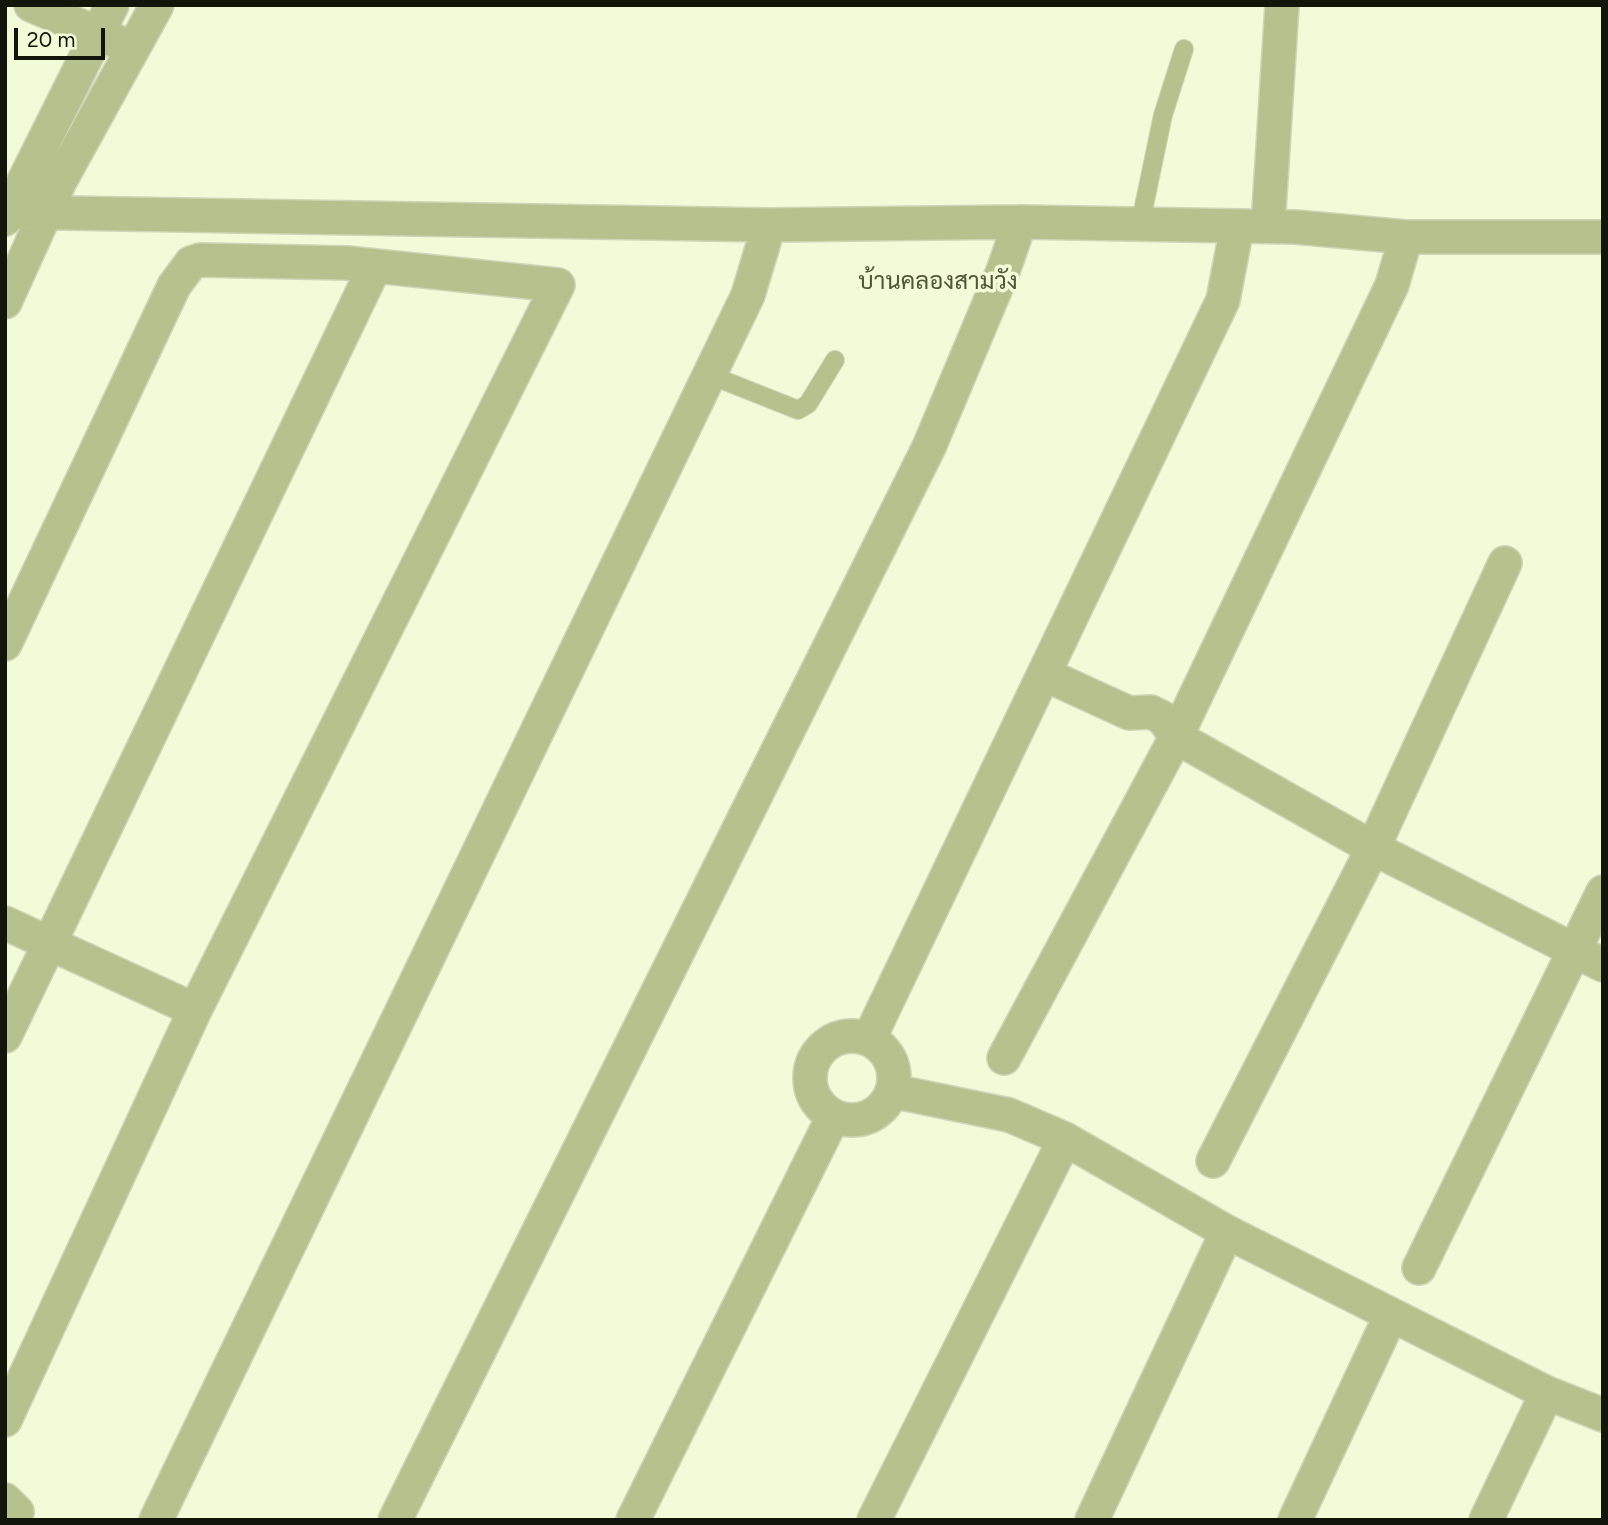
<!DOCTYPE html>
<meta charset="utf-8">
<style>
body{margin:0}
#map{position:relative;width:1608px;height:1525px;overflow:hidden;background:#f2fbd8;font-family:Figtree,sans-serif}
canvas{display:block}
.frame{position:absolute;inset:0;border:7px solid #121509;pointer-events:none}
.scale{position:absolute;left:14px;top:28px;width:91px;height:32px;box-sizing:border-box;border:4px solid #121509;border-top:0;padding-left:9px;font-size:21px;line-height:24px;white-space:nowrap;color:#121509;-webkit-text-stroke:5px #f2fbd8;paint-order:stroke}
</style>
<div id="map">
<canvas width="1608" height="1525"></canvas>
<div class="frame"></div>
<div class="scale">20 m</div>
</div>
<script>
const context = document.querySelector('canvas').getContext('2d');
context.lineJoin = 'round';
function toPath(rows) {
  const path = new Path2D();
  for (const r of rows) {
    if (r.length === 3) {
      path.moveTo(r[0] + r[2], r[1]);
      path.arc(r[0], r[1], r[2], 0, 2 * Math.PI);
      continue;
    }
    path.moveTo(r[0], r[1]);
    for (let i = 2; i < r.length; i += 2) path.lineTo(r[i], r[i + 1]);
  }
  return path;
}
function stroke(path, color, width, dash) {
  context.strokeStyle = color;
  context.lineWidth = width;
  context.lineCap = dash ? 'butt' : 'round';
  context.setLineDash(dash || []);
  context.stroke(path);
}
function drawText(font, color, halo, rows, align = 'center') {
  context.font = font + ' Figtree,Sarabun,sans-serif';
  context.lineWidth = 7;
  context.setLineDash([]);
  context.textBaseline = 'middle';
  context.strokeStyle = halo;
  context.fillStyle = color;
  for (const [text, x, y, turn = 0] of rows) {
    context.save();
    context.translate(x, y);
    context.rotate((+turn || 0) * Math.PI / 180);
    context.textAlign = isNaN(turn) ? turn : align;
    if (halo) context.strokeText(text, 0, 0);
    context.fillText(text, 0, 0);
    context.restore();
  }
}
const lane = toPath([
 [1140,225,1163,115,1184,49],
 [710,375,798,410,808,404,835,360]
]);
const street = toPath([
 [31,5,118,42],
 [5,212,769,225,1020,222,1295,227,1406,237,1603,237],
 [5,219,112,5],
 [1268,226,1282,5],
 [5,302,60,181,157,5],
 [5,644,174,286,191,263,200,260,347,263,558,285,195,1010,5,1420],
 [1046,675,1129,713,1151,712,1163,718,1176,737,1373,848,1603,965],
 [5,923,195,1010],
 [852,1078,42],
 [5,1036,375,266],
 [869,1039,1223,300,1237,227],
 [1004,1058,1176,737,1392,285,1406,237],
 [892,1091,1009,1115,1065,1139,1227,1232,1547,1393,1603,1415],
 [1213,1161,1373,848,1505,563],
 [1419,1268,1603,892],
 [5,1500,17,1512,15,1520],
 [156,1520,748,295,769,225],
 [395,1520,929,447,1003,271,1020,222],
 [633,1520,833,1117],
 [874,1520,1065,1139],
 [1092,1520,1227,1232],
 [1295,1520,1391,1315],
 [1486,1520,1547,1393]
]);
stroke(lane, '#ced6b7', 20);
stroke(street, '#ced6b7', 36);
stroke(lane, '#b5c28d', 18);
stroke(street, '#b5c28d', 33);
drawText('24px', '#4f5639', '#f2fbd8', [
 ["บ้านคลองสามวัง",938,282]
]);
</script>
